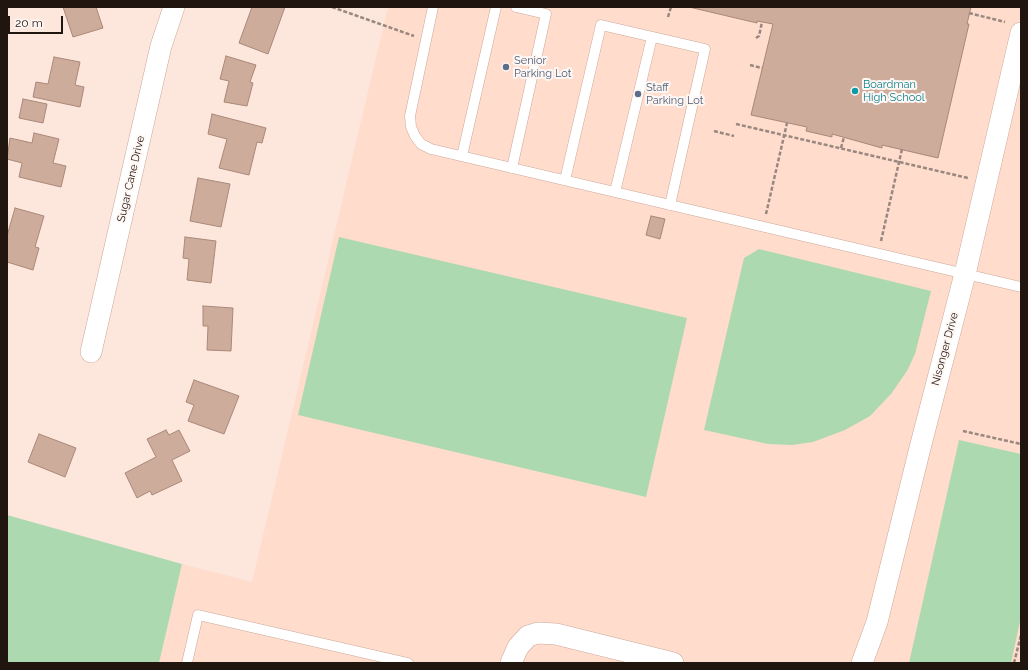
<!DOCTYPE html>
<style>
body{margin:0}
#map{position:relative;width:1028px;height:670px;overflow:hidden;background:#fde7dd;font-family:Raleway,sans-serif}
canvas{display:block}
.frame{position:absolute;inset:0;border:8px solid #21150f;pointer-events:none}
.scale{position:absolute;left:8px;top:16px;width:55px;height:18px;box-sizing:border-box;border:2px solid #21150f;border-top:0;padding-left:5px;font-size:12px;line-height:14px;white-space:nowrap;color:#21150f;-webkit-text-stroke:3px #fff7f4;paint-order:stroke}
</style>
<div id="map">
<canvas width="1028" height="670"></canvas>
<div class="frame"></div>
<div class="scale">20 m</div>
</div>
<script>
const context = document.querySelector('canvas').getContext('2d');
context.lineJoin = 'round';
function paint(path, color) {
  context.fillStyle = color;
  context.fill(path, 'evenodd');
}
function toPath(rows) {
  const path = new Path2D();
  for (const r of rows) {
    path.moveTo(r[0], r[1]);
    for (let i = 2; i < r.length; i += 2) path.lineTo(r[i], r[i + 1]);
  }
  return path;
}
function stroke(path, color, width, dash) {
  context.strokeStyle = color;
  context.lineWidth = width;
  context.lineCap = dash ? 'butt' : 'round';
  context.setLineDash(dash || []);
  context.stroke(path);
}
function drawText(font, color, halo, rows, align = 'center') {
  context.font = font + ' Raleway,sans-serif';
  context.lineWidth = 4;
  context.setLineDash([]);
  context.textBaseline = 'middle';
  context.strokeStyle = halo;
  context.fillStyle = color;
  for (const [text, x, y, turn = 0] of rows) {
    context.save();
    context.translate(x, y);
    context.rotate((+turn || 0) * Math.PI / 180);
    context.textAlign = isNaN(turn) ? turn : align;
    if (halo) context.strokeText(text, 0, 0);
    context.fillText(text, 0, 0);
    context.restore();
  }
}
paint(toPath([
 [388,7,1021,7,1021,663,159,663,182,564,252,582]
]), '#ffdccc');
paint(toPath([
 [339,237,687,318,646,497,298,415],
 [759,249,931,291,915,354,907,371,891,394,870,416,845,430,813,442,792,445,768,444,704,430,744,258],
 [959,440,1021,454,1021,617,1011,663,909,663],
 [7,515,182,564,159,663,7,663]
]), '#add9b0');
const building = toPath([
 [63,7,96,7,103,28,73,37,63,7],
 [252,7,285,7,268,54,239,43,252,7],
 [689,7,971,7,967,24,969,24,938,158,882,145,882,148,832,134,832,137,806,131,807,127,751,115,773,24,757,21,757,23,689,7],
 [226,56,256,65,250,82,253,83,247,106,224,102,229,81,220,79,226,56],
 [54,57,80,62,75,85,84,87,80,107,33,97,36,82,48,84,54,57],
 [23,99,47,104,43,123,19,118,23,99],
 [212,114,266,128,262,143,257,142,249,175,219,168,227,139,208,134,212,114],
 [34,133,59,139,53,163,66,166,61,187,19,177,22,163,7,159,10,138,32,143,34,133],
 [198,178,230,184,221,227,190,221,198,178],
 [15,208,44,216,35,247,39,248,33,270,7,262,7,236,15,208],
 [651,216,665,219,660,239,646,235,651,216],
 [185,237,216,241,211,283,187,280,189,259,183,258,185,237],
 [203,306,233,308,231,351,207,350,208,326,203,326,203,306],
 [194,380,239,396,224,434,188,421,194,405,186,402,194,380],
 [166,430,169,435,179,430,190,451,172,460,182,481,152,495,150,491,137,498,125,473,156,457,147,439,166,430],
 [39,434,76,448,65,477,28,462,39,434]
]);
paint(building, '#ceac9c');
stroke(building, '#a98879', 1);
const service = toPath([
 [433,7,410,116,411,127,415,136,421,144,431,149,1021,287],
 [462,156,496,7],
 [512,168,546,14,516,7],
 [565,180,601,25,705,49,670,205],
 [615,192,652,37],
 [187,663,198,615,408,663]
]);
const minor = toPath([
 [91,352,161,46,174,7],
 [511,663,518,647,528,636,538,633,556,634,673,663],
 [862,663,877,622,920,448,965,274,1021,33]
]);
stroke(service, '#cca99a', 11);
stroke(minor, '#cca99a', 22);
stroke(toPath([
 [332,7,414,36],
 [969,13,1005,22],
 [668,17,671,7],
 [756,38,759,36,762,22],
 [750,65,762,68],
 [736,124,968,178],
 [714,131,734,136],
 [841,148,844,137],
 [766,214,787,123],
 [881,241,902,149],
 [963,431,1021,444],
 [1014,663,1021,635]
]), '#99887f', 2.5, [4, 2]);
stroke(service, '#fff', 10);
stroke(minor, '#fff', 21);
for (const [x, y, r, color] of [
 [506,67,4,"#5c6f8a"],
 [855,91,4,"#0f9aa8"],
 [638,94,4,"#5c6f8a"]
]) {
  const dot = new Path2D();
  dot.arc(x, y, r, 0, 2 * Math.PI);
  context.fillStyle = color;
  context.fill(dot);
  stroke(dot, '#fff7f4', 1.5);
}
drawText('11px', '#4e5e75', '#fff7f4', [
 ["Senior",514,61],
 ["Parking Lot",514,74],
 ["Staff",646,88],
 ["Parking Lot",646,101]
], 'left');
drawText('11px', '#0d838f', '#fff7f4', [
 ["Boardman",863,85],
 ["High School",863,98]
], 'left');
drawText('11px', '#21150f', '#fff7f4', [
 ["Sugar Cane Drive",131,179,-77],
 ["Nisonger Drive",945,349,-75]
]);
</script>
